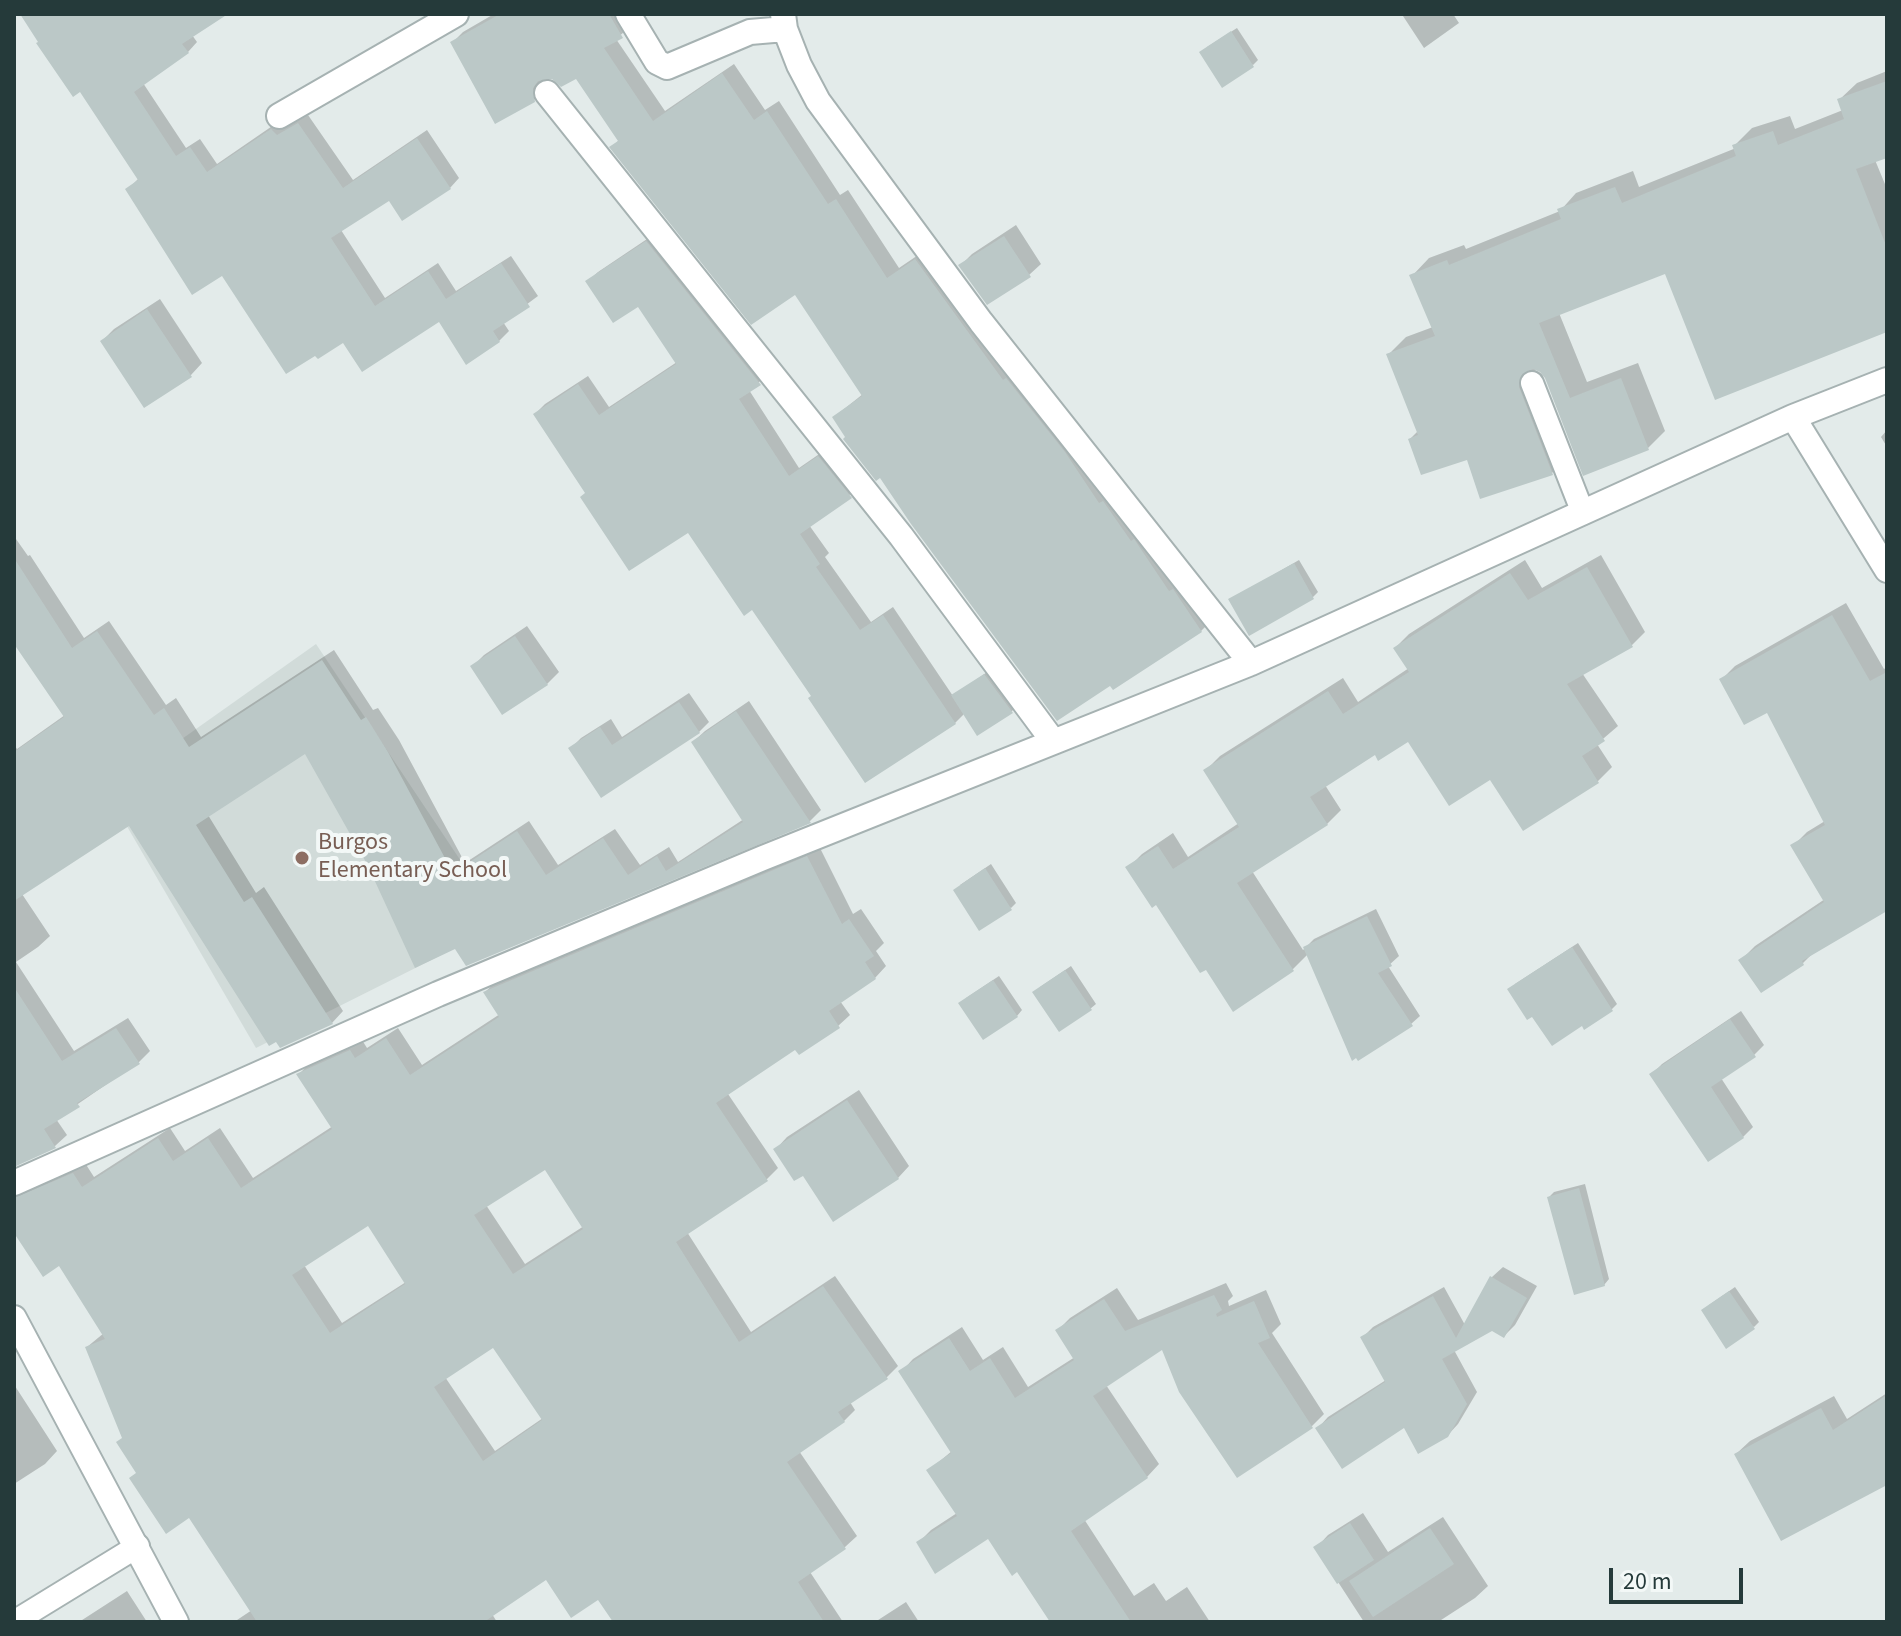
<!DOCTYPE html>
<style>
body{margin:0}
#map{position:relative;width:1901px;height:1636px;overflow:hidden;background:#e3ebea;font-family:"Source Sans 3",sans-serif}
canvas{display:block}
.frame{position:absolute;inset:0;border:16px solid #253a3a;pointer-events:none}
.scale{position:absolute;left:1609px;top:1568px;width:134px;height:36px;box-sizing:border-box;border:4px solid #253a3a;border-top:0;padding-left:10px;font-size:24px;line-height:28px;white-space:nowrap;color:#253a3a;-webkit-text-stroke:6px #f3f8f7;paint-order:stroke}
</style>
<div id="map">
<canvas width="1901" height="1636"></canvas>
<div class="frame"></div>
<div class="scale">20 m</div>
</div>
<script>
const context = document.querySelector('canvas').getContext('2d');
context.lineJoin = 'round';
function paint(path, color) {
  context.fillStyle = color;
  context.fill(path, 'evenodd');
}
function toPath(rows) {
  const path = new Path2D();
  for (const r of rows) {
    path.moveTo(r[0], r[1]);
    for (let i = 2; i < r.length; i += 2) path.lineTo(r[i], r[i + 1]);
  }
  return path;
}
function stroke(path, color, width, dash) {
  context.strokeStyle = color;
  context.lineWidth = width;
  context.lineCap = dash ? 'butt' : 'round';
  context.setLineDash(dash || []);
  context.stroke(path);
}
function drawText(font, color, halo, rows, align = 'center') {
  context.font = font + ' "Source Sans 3",sans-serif';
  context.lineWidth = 8;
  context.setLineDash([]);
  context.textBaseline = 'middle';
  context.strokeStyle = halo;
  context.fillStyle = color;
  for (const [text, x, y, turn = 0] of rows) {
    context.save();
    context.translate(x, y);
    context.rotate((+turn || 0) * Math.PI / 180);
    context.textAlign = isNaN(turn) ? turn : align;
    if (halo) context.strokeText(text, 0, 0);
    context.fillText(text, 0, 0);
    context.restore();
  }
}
paint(toPath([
 [316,644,503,924,256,1048,107,792]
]), '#d1dbd9');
paint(toPath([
 [22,14,225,14,192,35,197,42,188,52,143,83,186,148,200,139,217,164,281,120,287,127,308,115,353,180,427,130,459,178,450,188,390,198,341,230,385,298,438,263,456,291,511,256,538,296,503,322,509,331,499,341,439,320,344,340,223,273,128,189,139,178,80,90,40,41],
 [494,14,626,14,632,25,616,39,665,111,734,64,765,110,779,101,840,195,848,190,899,268,927,249,1212,620,1201,631,881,476,848,437,834,417,863,394,796,292,612,147,619,140,577,76,543,78,545,89,534,100,452,43,463,32],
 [1405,14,1453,14,1459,23,1424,48,1403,16],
 [1237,28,1258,60,1253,65,1207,47],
 [1887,71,1887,156,1875,160,1887,189,1887,330,1666,272,1559,313,1587,382,1638,363,1665,431,1648,448,1584,473,1547,377,1541,370,1535,369,1569,456,1552,473,1468,457,1410,439,1418,431,1389,354,1406,337,1433,327,1412,276,1429,258,1464,245,1466,249,1560,211,1576,193,1633,171,1639,187,1736,148,1735,145,1752,128,1790,116,1795,129,1843,110,1839,100,1857,83],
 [1016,225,1041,264,1029,275,960,266,972,254],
 [656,233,769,374,749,390,799,468,828,448,860,487,809,525,829,553,825,557,871,622,893,607,953,696,990,670,1017,706,1012,711,978,734,965,713,955,723,814,696,753,607,689,530,587,493,535,414,545,404,588,376,609,407,677,362,638,304,588,281,598,272],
 [160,299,202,363,191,375,145,405,102,341,114,329],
 [1887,430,1887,447,1881,437],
 [16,539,28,556,30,555,84,638,109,621,166,705,176,698,201,737,334,650,373,710,378,708,399,740,465,863,529,821,558,865,615,829,640,865,669,847,678,862,744,819,693,742,705,731,749,701,821,810,810,821,467,963,456,946,369,863,306,751,208,815,256,893,264,887,343,1011,332,1023,281,1046,129,823,22,894,50,936,38,947,16,962,74,1051,128,1018,150,1051,139,1062,56,1119,67,1135,55,1146,14,1164,14,745,17,749,65,715,14,640],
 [1601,555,1645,632,1631,646,1582,673,1618,726,1597,744,1612,767,1598,781,1524,828,1491,777,1408,739,1375,752,1325,785,1341,810,1327,824,1252,871,1303,950,1314,939,1376,909,1399,956,1388,966,1420,1016,1411,1024,1308,954,1293,969,1206,967,1128,868,1142,854,1173,833,1188,857,1239,823,1206,770,1220,756,1343,678,1358,702,1409,668,1395,648,1409,634,1525,560,1542,588],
 [1299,560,1318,592,1313,597,1230,600],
 [1846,603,1884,669,1887,667,1887,909,1815,951,1803,963,1741,960,1755,946,1825,899,1793,846,1807,832,1825,821,1768,710,1721,680,1735,666],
 [527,626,559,672,547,684,473,666,484,655],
 [689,693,709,722,699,732,601,795,571,748,581,738,611,719,622,737],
 [819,846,853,914,861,909,884,943,876,951,886,966,875,978,840,1001,850,1015,838,1026,796,1047,728,1094,778,1168,767,1179,687,1232,751,1332,835,1276,898,1366,887,1377,850,1402,855,1410,844,1421,799,1451,857,1536,845,1547,810,1572,843,1622,615,1622,599,1597,547,1578,492,1614,497,1622,234,1622,252,1610,190,1516,138,1472,87,1347,104,1333,60,1264,14,1230,14,1180,85,1163,94,1177,170,1128,185,1151,220,1128,253,1178,333,1126,299,1074,310,1063,362,1040,367,1048,398,1028,422,1065,500,1014,485,992,497,981],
 [545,1167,584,1226,525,1264,486,1205],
 [368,1224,406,1282,342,1323,304,1265],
 [493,1345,543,1418,495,1451,445,1377],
 [991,864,1016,903,1011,908,960,885],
 [1578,943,1617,1004,1611,1010,1582,1023,1532,1015,1515,984],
 [1071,966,1096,1004,1090,1009,1040,987],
 [999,976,1022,1010,1017,1016,966,998],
 [1741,1011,1764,1045,1754,1055,1721,1078,1753,1127,1743,1137,1652,1074,1662,1064],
 [859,1090,909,1166,898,1178,804,1173,776,1149,787,1137],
 [1585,1184,1609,1279,1604,1285,1549,1197,1554,1192],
 [1503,1267,1537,1286,1515,1325,1504,1336,1492,1329,1454,1350,1477,1392,1458,1424,1447,1436,1405,1425,1318,1428,1328,1417,1386,1380,1362,1338,1373,1327,1444,1287,1465,1325,1492,1277],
 [1226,1283,1233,1296,1228,1301,1229,1306,1266,1290,1281,1324,1272,1333,1324,1414,1312,1426,1238,1476,1163,1347,1106,1385,1159,1464,1147,1477,1084,1519,1134,1596,1154,1583,1166,1601,1187,1587,1210,1622,1052,1622,1018,1570,989,1536,918,1543,931,1530,957,1513,929,1470,952,1451,901,1372,913,1359,962,1327,983,1360,1003,1347,1028,1387,1075,1357,1058,1330,1070,1318,1117,1288,1138,1320],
 [1735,1287,1759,1322,1754,1327,1709,1305],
 [15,1386,57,1451,45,1464,14,1484],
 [1887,1393,1887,1468,1736,1454,1750,1441,1834,1396,1847,1419],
 [1363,1513,1388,1552,1443,1517,1488,1586,1475,1598,1438,1622,1364,1622,1316,1548,1328,1535],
 [127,1591,147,1622,79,1622],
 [906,1602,919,1622,875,1622]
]), '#0003');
paint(toPath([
 [20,14,228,14,182,44,189,53,134,92,176,156,190,147,207,172,271,129,277,135,298,123,343,188,417,138,451,189,402,221,389,201,331,238,375,306,428,271,446,299,501,263,530,307,493,331,500,342,466,365,439,322,362,372,343,343,318,359,315,356,286,374,222,276,192,295,125,189,138,180,80,92,73,97,36,43,38,42],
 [500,14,609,14,623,38,604,48,653,121,722,73,754,120,767,111,828,204,836,199,887,278,915,259,1003,380,1006,378,1065,452,1099,503,1103,501,1131,541,1134,539,1169,591,1173,589,1202,632,1113,690,1110,686,1057,721,911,524,880,478,876,481,843,439,845,437,832,417,862,396,795,295,751,325,609,147,618,141,576,79,561,87,552,79,538,81,533,88,535,102,495,124,450,42],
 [1231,31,1254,67,1222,88,1199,52],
 [1887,81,1887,158,1856,169,1887,248,1887,332,1715,400,1665,274,1539,323,1570,398,1621,378,1649,450,1583,476,1545,378,1540,372,1533,369,1522,374,1519,387,1553,475,1480,499,1467,460,1421,475,1408,439,1418,435,1386,354,1435,336,1409,275,1447,260,1449,265,1561,219,1557,209,1615,187,1622,203,1736,156,1732,145,1773,131,1778,145,1844,119,1837,99],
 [1004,236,1031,277,987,305,958,265],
 [646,241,761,385,739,399,789,476,818,456,852,498,800,534,820,564,816,567,860,630,883,615,956,724,865,783,808,698,811,696,752,610,744,616,688,533,629,571,580,497,585,493,533,414,578,384,599,415,676,364,638,307,613,323,585,281],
 [147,309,192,377,144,408,100,341],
 [14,558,72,648,97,631,154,715,164,708,189,747,322,660,361,720,366,717,388,752,453,873,517,831,546,875,603,838,628,875,657,856,666,871,743,822,691,742,736,711,811,823,466,966,455,949,415,968,367,864,305,754,196,825,244,902,252,897,333,1024,280,1048,276,1042,269,1046,129,826,14,901,14,752,64,717,14,644],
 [1294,563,1314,599,1249,636,1228,599],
 [1587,567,1633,647,1567,684,1605,741,1582,756,1599,783,1523,831,1490,780,1449,806,1408,742,1378,761,1375,755,1310,797,1328,825,1237,883,1294,971,1233,1012,1206,970,1200,973,1156,905,1152,908,1125,867,1158,846,1173,869,1239,827,1203,770,1328,691,1343,714,1409,672,1393,648,1510,573,1528,600],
 [1832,615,1870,681,1887,672,1887,911,1802,961,1804,965,1761,993,1738,960,1824,902,1790,845,1825,825,1767,713,1744,725,1719,679],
 [515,636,548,685,502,715,470,666],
 [984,674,1013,713,977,736,951,695],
 [679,702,700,733,601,798,568,748,600,727,612,745],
 [807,856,842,924,849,919,874,956,865,962,876,979,829,1011,840,1028,799,1055,795,1050,716,1103,768,1181,676,1242,739,1342,823,1286,888,1379,838,1412,845,1422,787,1462,846,1549,798,1582,824,1622,613,1622,598,1600,571,1618,546,1580,484,1622,257,1622,189,1518,166,1534,129,1478,136,1473,116,1442,122,1438,85,1347,105,1339,59,1266,43,1277,14,1233,14,1198,73,1173,82,1187,158,1138,173,1161,208,1138,241,1188,332,1129,296,1074,350,1050,355,1058,386,1038,410,1075,499,1017,483,992],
 [545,1170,583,1229,513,1274,474,1215],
 [368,1226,405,1284,330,1333,292,1275],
 [493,1348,542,1420,483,1461,434,1387],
 [985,868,1012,910,979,931,953,890],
 [1367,916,1392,966,1378,973,1413,1026,1358,1061,1356,1058,1352,1061,1303,947],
 [1572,947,1613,1011,1584,1030,1582,1026,1552,1046,1532,1017,1527,1020,1507,989],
 [1065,970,1092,1010,1059,1032,1032,992],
 [993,980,1018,1017,983,1040,958,1003],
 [14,987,62,1061,116,1028,140,1064,77,1103,80,1107,44,1129,56,1148,14,1167],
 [1730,1019,1756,1057,1711,1087,1744,1138,1708,1162,1649,1074],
 [847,1100,899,1179,833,1222,803,1176,794,1181,773,1149],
 [1579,1188,1605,1286,1574,1295,1547,1197],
 [1490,1276,1527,1298,1504,1338,1492,1331,1442,1359,1467,1404,1448,1437,1418,1454,1404,1428,1342,1469,1315,1428,1385,1382,1360,1337,1433,1296,1456,1338],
 [1729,1291,1755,1329,1726,1349,1701,1310],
 [1214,1295,1222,1310,1216,1314,1217,1317,1254,1301,1270,1338,1258,1343,1313,1428,1237,1478,1179,1392,1162,1350,1093,1396,1148,1478,1071,1531,1131,1622,1050,1622,1017,1572,1012,1576,988,1539,935,1574,916,1542,957,1516,926,1470,951,1453,898,1371,949,1338,970,1371,990,1358,1015,1398,1074,1360,1055,1330,1104,1299,1125,1331],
 [1887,1395,1887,1485,1781,1541,1734,1454,1821,1408,1833,1430],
 [1350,1523,1374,1560,1337,1584,1313,1547],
 [1430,1528,1454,1564,1373,1617,1349,1581]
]), '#bbc8c7');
const service = toPath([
 [1532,383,1583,513],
 [14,1622,138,1546]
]);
const minor = toPath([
 [628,14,657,62,667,67,750,32,785,29],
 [783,14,785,29,799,65,818,101,981,322,1251,663],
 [547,93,901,536,1053,741],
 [279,116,456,14],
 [1793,417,1887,570],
 [14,1183,438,994,763,858,1251,663,1793,417,1887,380]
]);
const tertiary = toPath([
 [14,1318,176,1622]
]);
stroke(service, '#a6b2b2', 26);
stroke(minor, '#a6b2b2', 28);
stroke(tertiary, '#a6b2b2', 28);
stroke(service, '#fff', 22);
stroke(minor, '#fff', 24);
stroke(tertiary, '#fff', 24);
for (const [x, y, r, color] of [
 [302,858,8,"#8d6e63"]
]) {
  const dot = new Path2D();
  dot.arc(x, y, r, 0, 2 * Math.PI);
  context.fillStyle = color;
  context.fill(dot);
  stroke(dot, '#f3f8f7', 3);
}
drawText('24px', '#785e54', '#f3f8f7', [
 ["Burgos",318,844],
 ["Elementary School",318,872]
], 'left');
</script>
